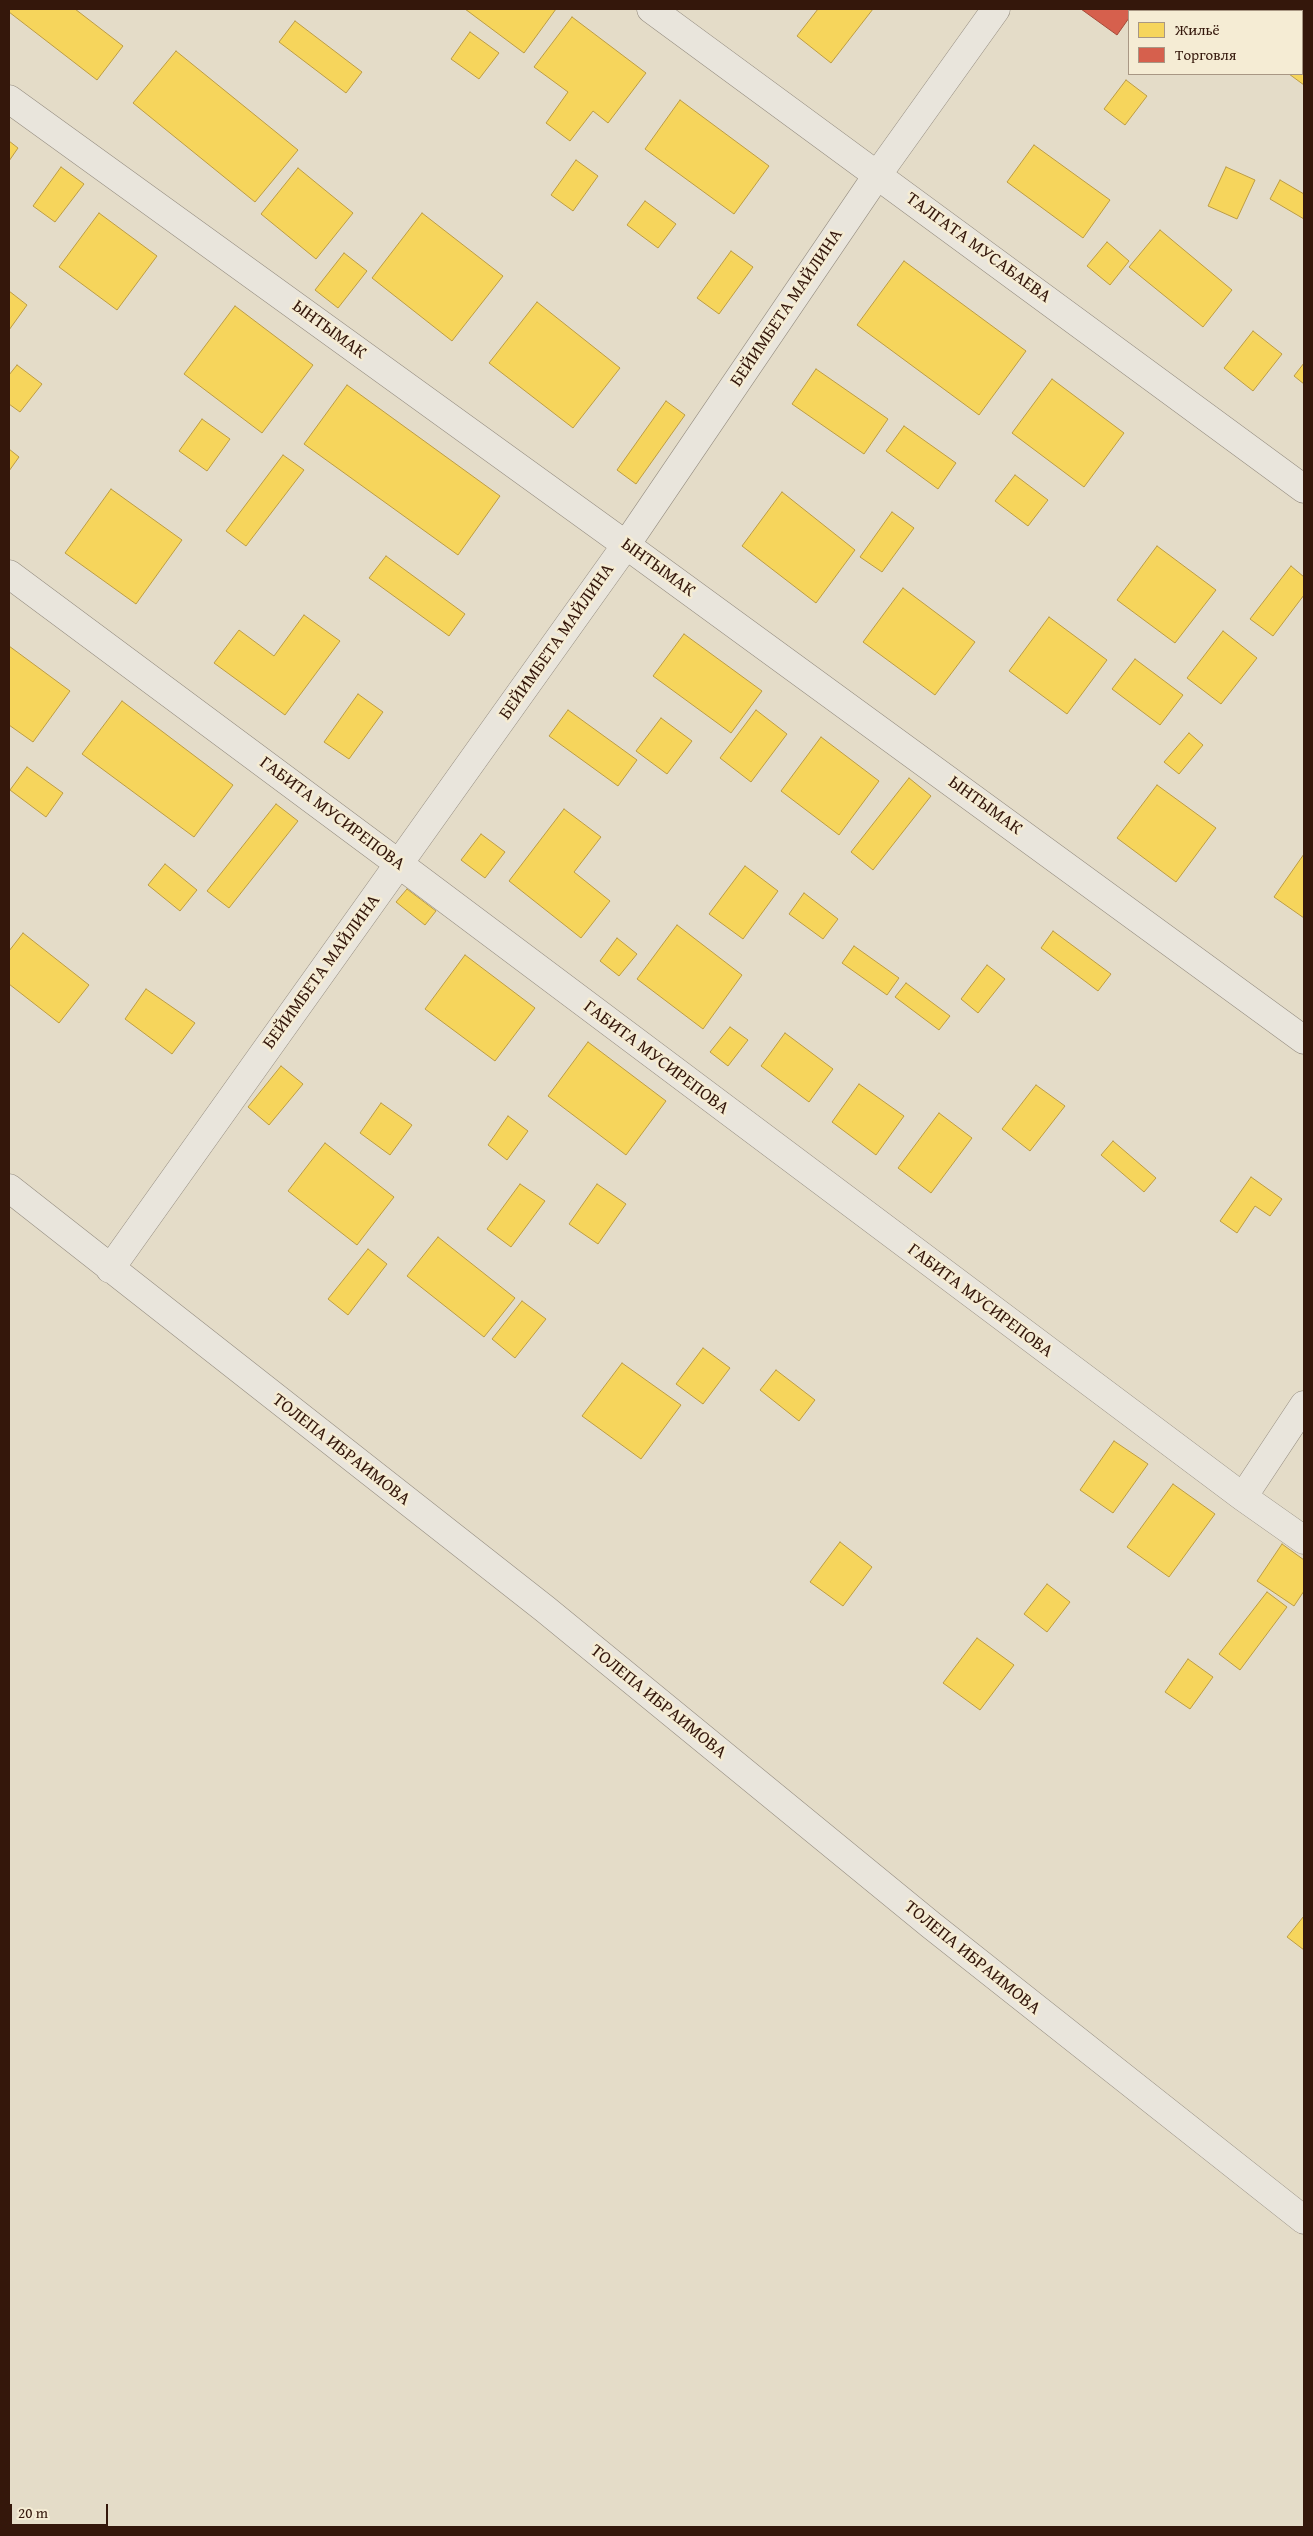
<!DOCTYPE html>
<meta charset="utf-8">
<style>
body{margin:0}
#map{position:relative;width:1313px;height:2536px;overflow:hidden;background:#e4dcc8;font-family:"Gentium Book Plus",serif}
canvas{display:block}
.frame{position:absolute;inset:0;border:10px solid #34170b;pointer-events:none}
.legend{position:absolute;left:1128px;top:10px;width:175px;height:65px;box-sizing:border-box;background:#f5ecd4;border:1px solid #a89784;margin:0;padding:6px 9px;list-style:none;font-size:15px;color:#34170b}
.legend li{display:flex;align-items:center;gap:10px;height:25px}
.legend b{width:25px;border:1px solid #a89784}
.scale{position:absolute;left:10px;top:2504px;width:98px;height:22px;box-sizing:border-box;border:2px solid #34170b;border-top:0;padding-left:6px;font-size:15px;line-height:18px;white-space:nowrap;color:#34170b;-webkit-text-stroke:4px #f5ecd4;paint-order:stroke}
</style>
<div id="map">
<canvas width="1313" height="2536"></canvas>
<div class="frame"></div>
<ul class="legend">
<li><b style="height:14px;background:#f6d55c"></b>Жильё</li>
<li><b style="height:14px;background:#d6604d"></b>Торговля</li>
</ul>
<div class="scale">20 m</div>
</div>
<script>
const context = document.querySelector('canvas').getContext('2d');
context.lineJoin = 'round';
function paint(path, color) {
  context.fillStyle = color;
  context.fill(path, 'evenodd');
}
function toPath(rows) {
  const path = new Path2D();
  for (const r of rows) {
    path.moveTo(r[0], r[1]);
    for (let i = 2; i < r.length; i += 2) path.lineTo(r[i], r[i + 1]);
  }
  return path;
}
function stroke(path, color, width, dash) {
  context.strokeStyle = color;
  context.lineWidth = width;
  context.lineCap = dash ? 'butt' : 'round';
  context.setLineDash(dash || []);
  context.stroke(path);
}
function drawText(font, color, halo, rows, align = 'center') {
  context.font = font + ' "Gentium Book Plus",serif';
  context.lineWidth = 5;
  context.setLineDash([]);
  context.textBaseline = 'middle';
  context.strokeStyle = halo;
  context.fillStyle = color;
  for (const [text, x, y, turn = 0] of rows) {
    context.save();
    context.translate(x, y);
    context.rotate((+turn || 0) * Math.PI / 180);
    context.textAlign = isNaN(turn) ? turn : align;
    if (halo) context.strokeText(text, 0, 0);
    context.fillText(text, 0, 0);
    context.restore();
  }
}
const homes = toPath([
 [9,9,75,9,123,46,97,80,9,12,9,9],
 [465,9,556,9,524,53,465,9],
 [818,9,873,9,831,63,797,36,818,9],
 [1142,9,1196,9,1194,11,1140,11,1142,9],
 [1200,9,1247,9,1245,11,1204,11,1200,9],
 [572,17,646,73,608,123,593,111,570,141,546,123,568,92,534,67,572,17],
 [295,21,362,72,346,93,279,42,295,21],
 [1304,27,1304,85,1289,74,1302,74,1302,30,1304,27],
 [470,32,499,53,479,79,451,59,470,32],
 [176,51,298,150,255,202,133,103,176,51],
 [1126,80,1147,96,1125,125,1104,109,1126,80],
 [680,100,769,166,734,214,645,149,680,100],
 [9,141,18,148,9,161,9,141],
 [1034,145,1110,200,1083,238,1007,182,1034,145],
 [576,160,598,176,573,211,551,195,576,160],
 [61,167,84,184,55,222,33,206,61,167],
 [1226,167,1255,180,1237,219,1208,206,1226,167],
 [298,168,353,213,316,259,261,214,298,168],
 [1280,180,1304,194,1304,219,1270,199,1280,180],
 [645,201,676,224,658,248,627,225,645,201],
 [99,213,157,256,117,310,59,267,99,213],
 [422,213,503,276,452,341,372,278,422,213],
 [1160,230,1232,290,1203,327,1129,267,1160,230],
 [1107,242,1129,261,1110,285,1087,266,1107,242],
 [731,251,753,267,719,314,697,298,731,251],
 [344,253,367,271,338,308,315,290,344,253],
 [904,261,1026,351,979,415,857,325,904,261],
 [9,291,27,305,9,330,9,291],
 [537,302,620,368,573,428,489,363,537,302],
 [235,306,313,365,262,433,184,374,235,306],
 [1253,331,1282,354,1253,391,1224,368,1253,331],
 [1304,363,1304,384,1294,376,1304,363],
 [17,365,42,384,20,412,9,404,9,375,17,365],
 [816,369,888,419,864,454,792,404,816,369],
 [1052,379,1124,433,1084,487,1012,433,1052,379],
 [347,385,500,496,458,555,304,444,347,385],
 [666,401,685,415,636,484,617,470,666,401],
 [202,419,230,439,207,471,179,451,202,419],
 [904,426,956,463,938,489,886,451,904,426],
 [9,449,19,457,9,471,9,449],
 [283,455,304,470,246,546,226,531,283,455],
 [1015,475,1048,500,1028,526,995,501,1015,475],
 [111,489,182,540,136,604,65,553,111,489],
 [782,492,855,550,816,603,742,546,782,492],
 [892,512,914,528,882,572,860,557,892,512],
 [1157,546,1216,590,1175,643,1117,600,1157,546],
 [386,556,465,614,449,636,369,578,386,556],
 [1291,566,1304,577,1304,595,1273,636,1250,619,1291,566],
 [903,588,975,642,935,695,863,642,903,588],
 [304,615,340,641,285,715,214,663,239,630,274,656,304,615],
 [1049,617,1107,660,1067,714,1009,671,1049,617],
 [1223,631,1257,658,1221,704,1187,678,1223,631],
 [684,634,762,691,731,733,653,676,684,634],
 [9,646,70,691,33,742,9,725,9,646],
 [1135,659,1183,695,1160,725,1112,689,1135,659],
 [358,694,383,712,349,759,324,742,358,694],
 [122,701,233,785,194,837,82,754,122,701],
 [568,710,637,760,618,786,549,736,568,710],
 [756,710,787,734,751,782,720,758,756,710],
 [661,718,692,741,667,774,636,751,661,718],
 [1189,733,1203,745,1179,774,1164,762,1189,733],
 [821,737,879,781,839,835,781,791,821,737],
 [27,767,63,793,46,817,10,790,27,767],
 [909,778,931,796,873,870,851,852,909,778],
 [1157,785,1216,828,1176,882,1117,838,1157,785],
 [276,804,298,821,229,908,207,891,276,804],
 [564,809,601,837,574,872,610,901,581,938,509,881,564,809],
 [481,834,505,852,485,878,461,860,481,834],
 [1304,854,1304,918,1274,897,1304,854],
 [165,864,197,890,180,911,148,885,165,864],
 [745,866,778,891,743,939,709,914,745,866],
 [407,889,436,911,425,925,396,902,407,889],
 [804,893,838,919,823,939,789,914,804,893],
 [677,925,742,975,703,1029,637,979,677,925],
 [1053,931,1111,974,1098,991,1041,948,1053,931],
 [23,933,89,985,59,1023,9,984,9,951,23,933],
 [617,938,637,954,619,976,600,961,617,938],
 [854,946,899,978,887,995,842,963,854,946],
 [465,955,535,1008,495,1061,425,1009,465,955],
 [987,965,1005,979,978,1013,961,999,987,965],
 [906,983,950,1016,939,1030,895,997,906,983],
 [146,989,195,1023,172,1054,125,1019,146,989],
 [730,1027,748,1040,728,1066,710,1052,730,1027],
 [785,1033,833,1069,809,1102,761,1066,785,1033],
 [588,1042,666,1101,626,1155,548,1096,588,1042],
 [281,1066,303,1084,269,1125,248,1107,281,1066],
 [859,1084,904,1116,876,1155,832,1122,859,1084],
 [1036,1085,1065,1106,1030,1151,1002,1129,1036,1085],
 [381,1103,412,1125,390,1155,360,1133,381,1103],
 [939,1113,972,1138,931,1193,898,1168,939,1113],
 [508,1116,528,1131,507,1160,488,1145,508,1116],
 [1113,1141,1156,1178,1144,1192,1101,1155,1113,1141],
 [325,1143,394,1197,357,1245,288,1191,325,1143],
 [1251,1177,1282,1199,1270,1216,1255,1206,1237,1233,1220,1221,1251,1177],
 [520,1184,545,1201,511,1247,487,1229,520,1184],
 [597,1184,626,1204,598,1244,569,1224,597,1184],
 [438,1237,515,1298,484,1337,407,1276,438,1237],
 [368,1249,387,1264,348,1315,328,1299,368,1249],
 [522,1301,546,1319,515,1358,492,1339,522,1301],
 [703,1348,730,1368,703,1404,676,1384,703,1348],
 [622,1363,681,1405,641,1459,582,1416,622,1363],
 [776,1370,815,1400,799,1421,760,1390,776,1370],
 [1114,1441,1148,1464,1113,1513,1080,1490,1114,1441],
 [1173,1484,1215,1514,1169,1577,1127,1547,1173,1484],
 [840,1542,872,1567,843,1606,810,1582,840,1542],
 [1282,1544,1304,1560,1304,1591,1294,1606,1257,1581,1282,1544],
 [1047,1584,1070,1602,1047,1632,1024,1614,1047,1584],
 [1267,1592,1287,1607,1240,1670,1219,1654,1267,1592],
 [977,1638,1014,1665,980,1710,943,1683,977,1638],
 [1188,1659,1213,1677,1190,1709,1165,1692,1188,1659],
 [1304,1916,1304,1950,1287,1937,1304,1916]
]);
paint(homes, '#f6d55c');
stroke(homes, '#bc9c44', 1);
const shops = toPath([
 [1081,9,1136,9,1129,11,1129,18,1117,35,1081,9]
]);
paint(shops, '#d6604d');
stroke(shops, '#a54a39', 1);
const minor = toPath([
 [651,9,1304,489],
 [9,99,626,545,1304,1040],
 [9,574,399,864,1243,1497,1304,1540],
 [9,1188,545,1609,931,1925,1304,2220],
 [110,1269,626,545,878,174,996,9],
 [1243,1497,1304,1405]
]);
stroke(minor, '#958d80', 29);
stroke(minor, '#e9e5dc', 28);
drawText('18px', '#34170b', '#f5ecd4', [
 ["ТАЛГАТА МУСАБАЕВА",978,248,36],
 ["БЕЙИМБЕТА МАЙЛИНА",787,308,-56],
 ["ЫНТЫМАК",329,330,36],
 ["ЫНТЫМАК",658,568,36],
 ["БЕЙИМБЕТА МАЙЛИНА",557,642,-55],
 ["ЫНТЫМАК",985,806,36],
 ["ГАБИТА МУСИРЕПОВА",332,814,37],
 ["БЕЙИМБЕТА МАЙЛИНА",322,972,-54],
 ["ГАБИТА МУСИРЕПОВА",656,1058,37],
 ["ГАБИТА МУСИРЕПОВА",980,1301,37],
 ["ТОЛЕПА ИБРАИМОВА",341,1450,38],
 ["ТОЛЕПА ИБРАИМОВА",658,1702,39],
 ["ТОЛЕПА ИБРАИМОВА",972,1958,39]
]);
</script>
